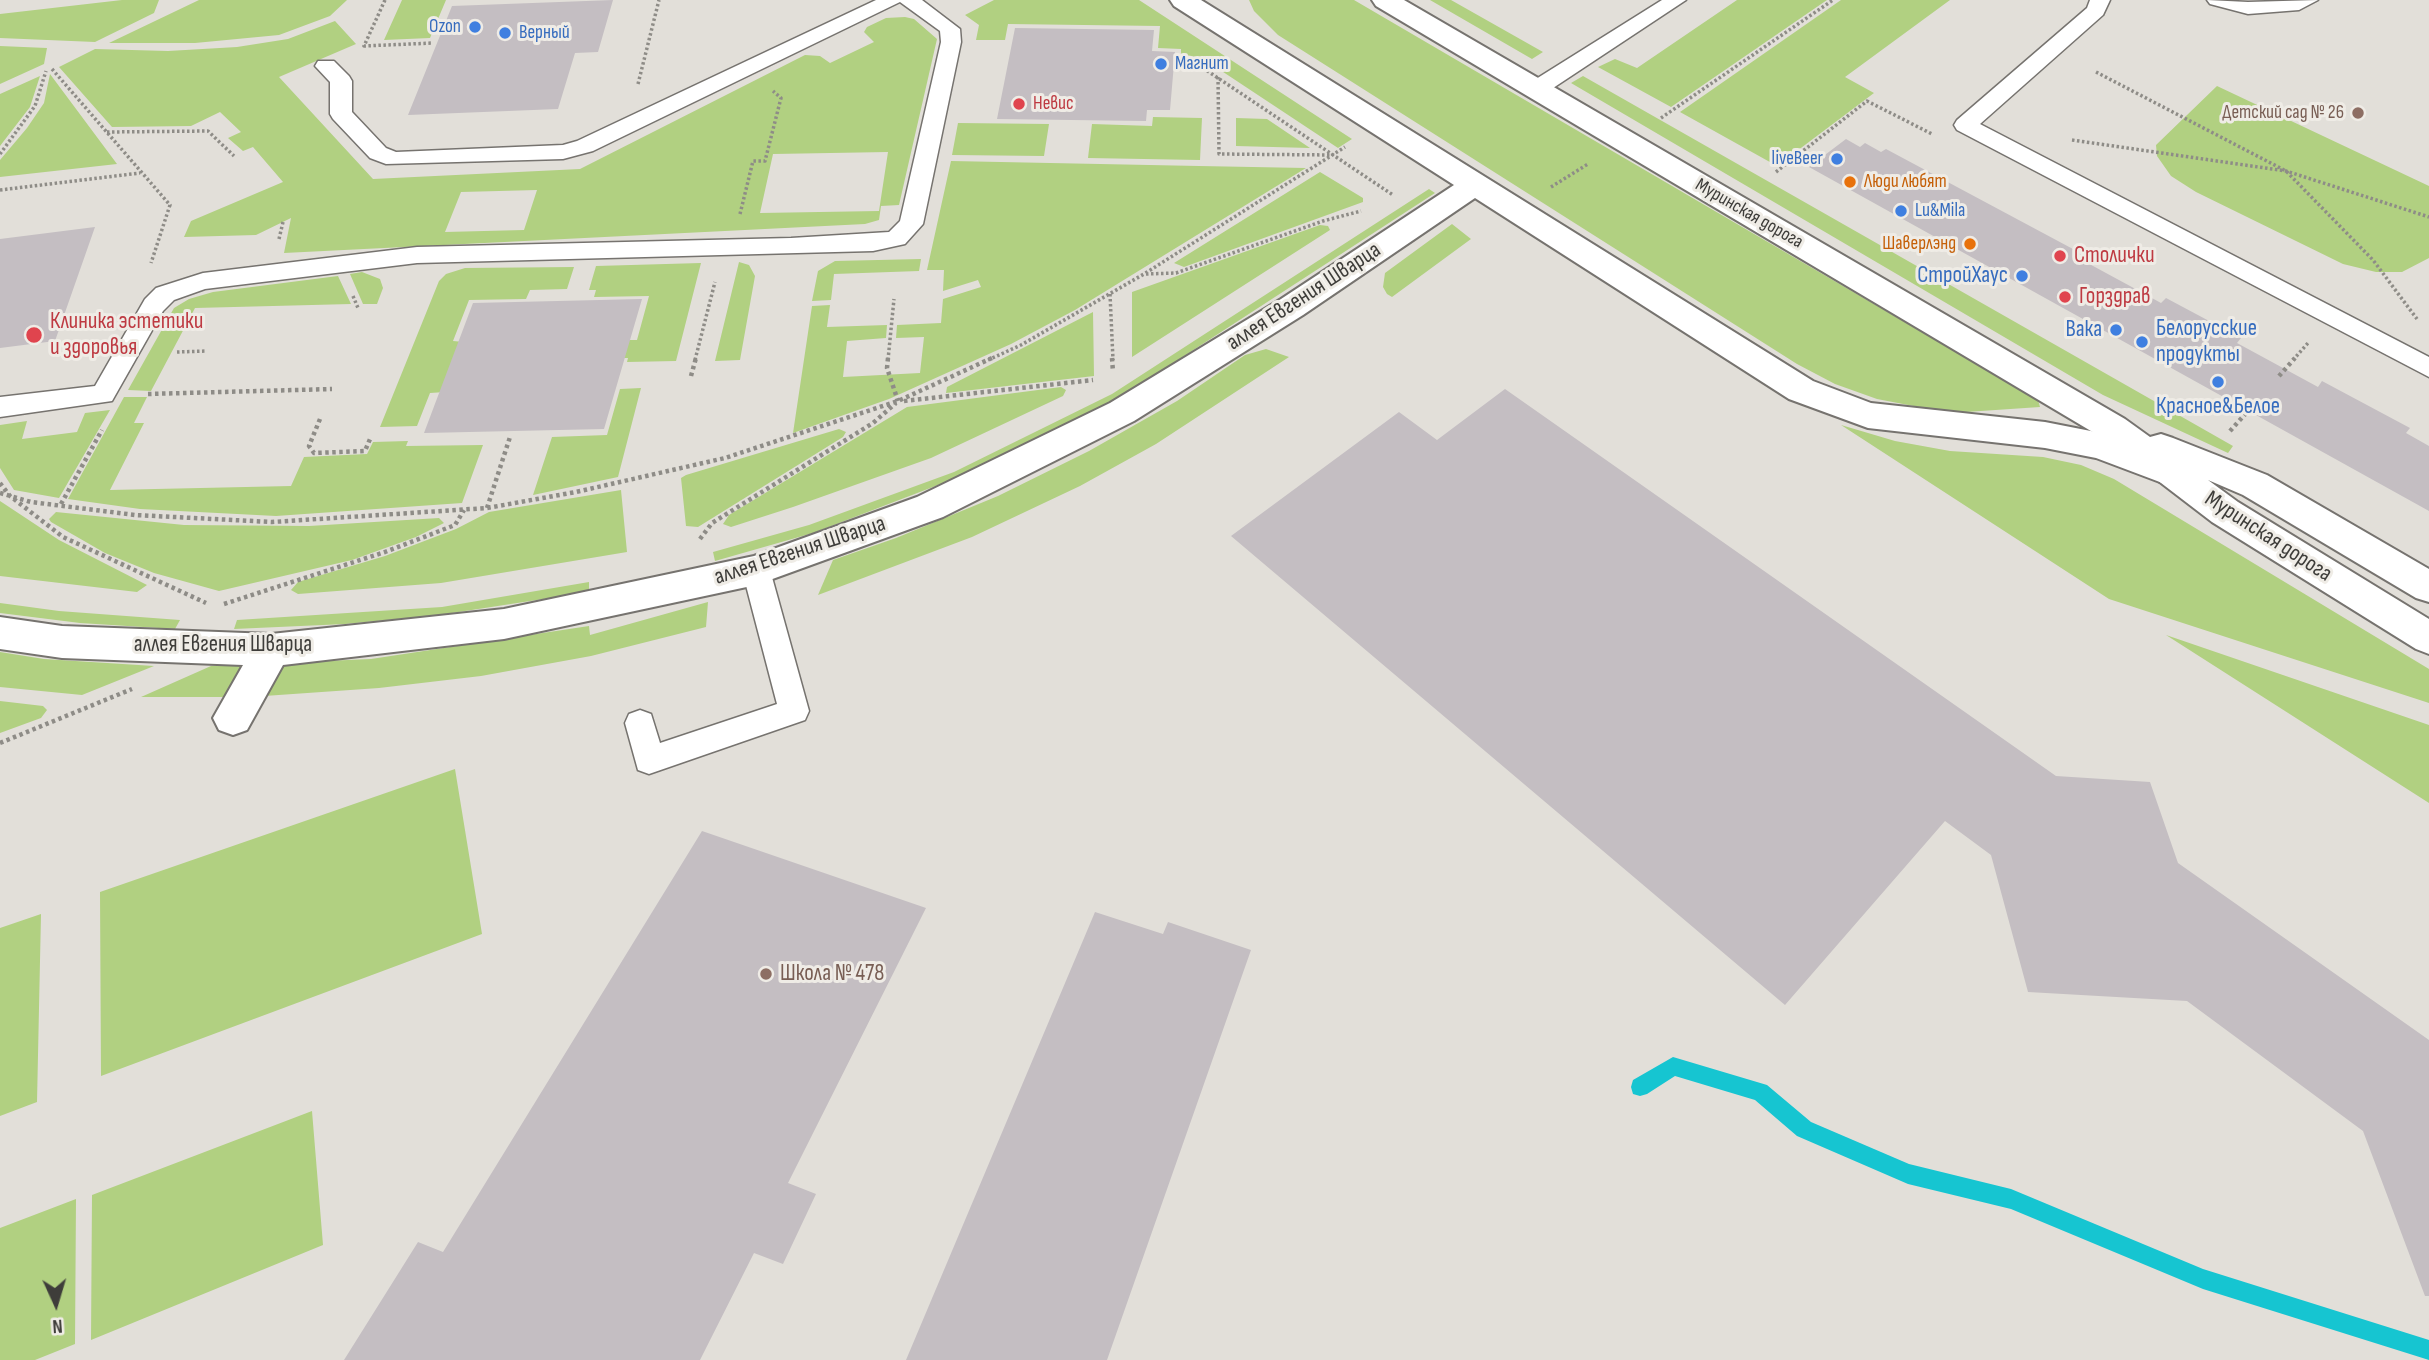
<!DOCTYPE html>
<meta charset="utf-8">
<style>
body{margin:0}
#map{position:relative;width:2429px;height:1360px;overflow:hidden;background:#e2dfd9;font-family:"Sofia Sans Condensed",sans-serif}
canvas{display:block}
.north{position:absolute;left:21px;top:1269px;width:70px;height:70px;-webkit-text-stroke:5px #efece6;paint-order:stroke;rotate:176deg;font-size:19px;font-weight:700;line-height:28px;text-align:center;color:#3e3d3a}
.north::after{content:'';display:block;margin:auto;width:24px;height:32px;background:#3e3d3a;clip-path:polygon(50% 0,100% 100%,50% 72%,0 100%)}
</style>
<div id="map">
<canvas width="2429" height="1360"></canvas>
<div class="north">N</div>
</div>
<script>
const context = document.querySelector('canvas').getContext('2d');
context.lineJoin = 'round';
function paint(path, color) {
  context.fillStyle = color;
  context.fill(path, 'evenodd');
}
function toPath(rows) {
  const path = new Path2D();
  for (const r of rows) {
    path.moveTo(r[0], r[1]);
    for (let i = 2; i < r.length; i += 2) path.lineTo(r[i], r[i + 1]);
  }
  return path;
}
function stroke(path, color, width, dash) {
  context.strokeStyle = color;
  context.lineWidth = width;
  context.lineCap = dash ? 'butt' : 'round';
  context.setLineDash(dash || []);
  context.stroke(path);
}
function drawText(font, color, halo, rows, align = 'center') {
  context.font = font + ' "Sofia Sans Condensed",sans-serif';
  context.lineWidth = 6;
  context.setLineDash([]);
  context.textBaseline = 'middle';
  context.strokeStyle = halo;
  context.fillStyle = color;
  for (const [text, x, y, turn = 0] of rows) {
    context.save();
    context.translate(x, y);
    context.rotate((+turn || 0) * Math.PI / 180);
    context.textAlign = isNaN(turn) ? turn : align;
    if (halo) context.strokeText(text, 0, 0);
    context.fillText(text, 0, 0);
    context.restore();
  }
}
paint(toPath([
 [122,0,159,0,154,13,95,42,0,38,0,14],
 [199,0,347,0,330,16,279,35,195,43,109,43],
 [402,0,446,0,430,38,384,40],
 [994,0,1139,0,1352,139,1338,148,1202,58,1181,54,1181,49,1158,48,1160,26,1008,24,1005,40,976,40,979,25,965,15],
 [1249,0,1354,0,2038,400,2040,407,1966,412,1924,408,1877,399,1835,384,1797,364,1278,35,1254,11],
 [1430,0,1451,0,1543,52,1532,59],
 [1737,0,1827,0,1671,107,1598,67,1615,59,1637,68],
 [1841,0,1950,0,1845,77,1874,93,1777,166,1680,112],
 [905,17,914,19,937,39,899,205,881,206,879,220,865,224,284,253,291,218,256,235,184,237,191,221,283,182,253,147,243,151,228,138,241,132,220,112,191,126,112,127,59,67,95,49,168,51,237,47,288,39,335,21,356,44,279,77,373,179,580,169,805,55,820,56,830,63,874,42,864,32,867,27,886,18],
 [888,152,879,211,760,213,773,154],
 [537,190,524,230,445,232,461,192],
 [0,46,47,48,44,64,0,84],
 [50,74,117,164,0,177,0,160,27,128,44,103],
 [40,76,30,107,0,146,0,94],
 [1583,76,2233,446,2228,453,2103,395,1571,83],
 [2217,86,2429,186,2429,258,2402,272,2376,272,2343,264,2196,192,2171,176,2157,156,2156,145],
 [1153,117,1202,118,1200,160,1088,158,1092,124,1152,126],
 [1236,118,1267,119,1310,148,1236,146],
 [958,123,1049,124,1044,156,952,155],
 [951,161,1199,166,1306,168,1075,310,1011,344,889,399,793,433,812,306,830,305,827,327,887,325,886,338,847,341,843,377,920,373,924,337,896,338,897,325,941,323,943,299,981,287,978,280,943,291,944,270,927,270],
 [1320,172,1363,198,1363,202,1184,267,1174,263],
 [1429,189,1435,193,1118,399,959,477,813,533,715,561,713,552,809,525,954,472,1112,394],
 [1452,224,1471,239,1392,297,1387,294,1383,287,1385,273],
 [1320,225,1328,226,1330,230,1132,357,1132,292],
 [921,259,919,271,834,274,831,300,812,301,818,271,835,261],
 [739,262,749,265,755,276,740,360,715,361],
 [701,263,676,361,627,362,628,358,619,358,624,340,637,340,649,296,594,297,596,290,589,290,596,266],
 [574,267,567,289,530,290,526,299,469,300,453,341,464,342,445,392,430,393,417,426,380,427,439,281,446,274,465,268],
 [362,272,380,279,383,288,377,304,363,304,350,274],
 [338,276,351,304,195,308,151,391,128,390,174,308,189,299,213,292],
 [1093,312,1094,376,946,393,947,387],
 [1266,349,1289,357,1156,444,1080,486,972,537,818,595,833,560,896,538,998,496,1089,451,1177,401,1245,355],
 [1061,387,1066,390,1063,396,931,458,793,507,731,527,723,524,729,515,907,407],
 [641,388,618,477,533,495,552,437,607,435,620,389],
 [124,397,147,397,134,423,144,423,110,490,291,486,304,457,367,454,373,442,408,441,406,446,483,445,462,503,276,516,140,509,68,499],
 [110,410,59,498,14,490,0,468,0,425,27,421,22,439,77,432,85,413],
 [1841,425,1895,441,1950,451,2043,457,2081,465,2114,479,2429,669,2429,703,2109,599],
 [839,429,846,432,843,437,698,527,686,526,681,478,686,475],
 [621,490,627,552,441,583,298,594,291,590,298,582,385,556,456,529,489,512],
 [0,501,59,540,147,585,137,592,0,576],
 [56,512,184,525,309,526,439,518,444,523,416,537,352,560,219,591,154,573,105,553,51,522,49,519],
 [589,582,589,592,439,615,345,624,234,629,237,620,442,607],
 [708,602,706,627,591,656,481,676,379,688,250,697,141,697,211,666,371,659,589,626,590,635],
 [0,603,59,611,180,620,175,629,80,623,0,613],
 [2166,635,2429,725,2429,803],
 [0,652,44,659,154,666,82,695,0,687],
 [0,701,43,706,47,710,41,718,0,733],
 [455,769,482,934,101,1076,100,892],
 [41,914,37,1102,0,1116,0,928],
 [312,1111,323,1245,91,1340,92,1195],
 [76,1199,75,1344,35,1360,0,1360,0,1228]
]), '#b1d081');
paint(toPath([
 [1673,1057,1767,1085,1811,1122,1909,1164,2011,1189,2203,1269,2429,1340,2429,1360,2203,1289,2011,1209,1908,1184,1797,1136,1755,1100,1675,1076,1647,1094,1640,1096,1633,1094,1631,1087,1633,1080,1673,1057]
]), '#16c5d1');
paint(toPath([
 [613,0,598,52,575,53,558,109,408,115,452,6],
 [1015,28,1154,30,1152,51,1175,52,1170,110,1147,110,1146,121,997,119],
 [1846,139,1860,147,1865,143,1881,152,1886,149,2086,256,2082,260,2130,286,2161,303,2166,298,2241,338,2237,343,2318,387,2322,381,2410,428,2406,433,2429,446,2429,511,1809,167],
 [95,227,55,341,0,348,0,239],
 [642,299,604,429,424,433,473,303],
 [1505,389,2056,776,2150,782,2178,863,2429,1040,2429,1296,2425,1296,2363,1131,2187,1001,2028,992,1991,855,1945,821,1785,1005,1231,536,1399,412,1437,440],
 [702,831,926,908,788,1183,816,1194,783,1264,754,1253,700,1360,344,1360,418,1242,443,1252],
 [1095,912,1163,934,1168,922,1251,950,1107,1360,906,1360]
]), '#c4bec2');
const lane = toPath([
 [876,0,922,0,960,29,961,42,923,224,905,244,873,251,417,263,205,289,174,300,163,311,112,401,0,417,0,397,95,386,145,299,156,288,203,273,417,247,791,238,889,232,900,221,941,42,940,31,900,2,593,151,563,159,386,164,370,158,333,119,330,114,330,82,315,66,318,61,334,61,349,76,352,81,352,112,386,148,396,152,563,145,577,141,876,0],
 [1662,0,1686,0,1544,94,1528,94,1525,89,1528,84,1662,0],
 [2090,0,2110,0,2103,15,1980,124,2429,357,2429,377,1957,130,1954,125,1957,120,2087,8,2090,0],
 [2207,0,2248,2,2318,0,2299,10,2248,14,2210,4,2207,0],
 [756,559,766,562,770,570,809,711,805,720,649,774,638,770,625,723,629,714,640,710,651,714,660,743,777,704,742,570,746,562,756,559]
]);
const street = toPath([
 [1170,0,1201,0,1813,381,1871,403,2045,422,2101,433,2185,465,2190,474,2185,483,2173,487,2096,458,2045,448,1868,428,1789,399,1475,198,1303,315,1134,421,943,517,756,585,504,639,283,665,247,730,233,735,219,730,213,718,243,665,62,658,0,649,0,617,62,626,271,634,504,609,754,556,917,497,1110,403,1281,299,1454,185,1174,6,1170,0]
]);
const secondary = toPath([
 [1372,0,1404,0,2125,419,2150,437,2161,434,2173,438,2267,475,2429,569,2429,602,2416,598,2243,495,2208,480,2238,502,2429,619,2429,654,2416,649,2212,522,2101,437,1376,6,1372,0]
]);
stroke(lane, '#76736f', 3);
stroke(street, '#76736f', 4);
stroke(secondary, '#76736f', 4);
stroke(toPath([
 [385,0,364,46,433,43],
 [1174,63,1197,64,1393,195],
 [52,69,170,205,151,263],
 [2096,72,2286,171,2373,260,2417,319],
 [1218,77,1219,154,1332,155],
 [638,84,659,0],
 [1661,118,1833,0],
 [107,132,208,131,234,156],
 [2072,140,2286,171,2429,217],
 [0,154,35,106,46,71],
 [1776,172,1867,101,1932,134],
 [1551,187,1588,164],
 [0,190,140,173],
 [740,214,753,161,765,161,781,98,773,91],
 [279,239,283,222],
 [1146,274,1176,273,1323,221,1361,211],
 [1110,294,1113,360],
 [353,296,358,308],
 [177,352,207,351],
 [695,360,715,282],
 [888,360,894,299],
 [988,360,1021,345,1144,274,1345,147],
 [2293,360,2308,343]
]), '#8e8c87', 3.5, [2.5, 2.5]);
stroke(toPath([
 [888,358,887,368,898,401],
 [1112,358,1113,372],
 [691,376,696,358],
 [2279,376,2295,358],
 [148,394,332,389],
 [904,401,1093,380],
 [320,419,309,446,314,453,365,451,370,439],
 [2230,431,2248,411],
 [0,483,10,496,63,537,206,603],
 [0,493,31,502,135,515,272,522,487,508,576,492,725,458,898,401,992,358],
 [61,504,102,430],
 [487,508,510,437],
 [700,539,712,523,873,423,896,403],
 [224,604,385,552,455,525,464,510],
 [0,743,132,689]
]), '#8e8c87', 4.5, [3.5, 3.5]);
paint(lane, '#fff');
paint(street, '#fff');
paint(secondary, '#fff');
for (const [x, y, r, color] of [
 [475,27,7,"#3f7fe0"],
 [505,33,7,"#3f7fe0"],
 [1161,64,7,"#3f7fe0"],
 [1019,104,7,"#e0444e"],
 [2358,113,7,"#8d6e63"],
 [1837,159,7,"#3f7fe0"],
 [1850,182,7,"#e8710a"],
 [1901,211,7,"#3f7fe0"],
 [1970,244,7,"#e8710a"],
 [2060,256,7,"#e0444e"],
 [2022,276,7,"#3f7fe0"],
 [2065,297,7,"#e0444e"],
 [2116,330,7,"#3f7fe0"],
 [34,335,9,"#e0444e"],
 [2142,342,7,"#3f7fe0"],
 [2218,382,7,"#3f7fe0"],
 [766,974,7,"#8d6e63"]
]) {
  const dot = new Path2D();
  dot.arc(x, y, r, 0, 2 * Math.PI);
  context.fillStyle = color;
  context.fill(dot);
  stroke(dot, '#efece6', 2.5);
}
drawText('19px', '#366cbe', '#efece6', [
 ["Ozon",461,27,"right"],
 ["Верный",519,33],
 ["Магнит",1175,64],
 ["liveBeer",1823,159,"right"],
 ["Lu&Mila",1915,211]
], 'left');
drawText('19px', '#be3a42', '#efece6', [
 ["Невис",1033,104]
], 'left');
drawText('19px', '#785e54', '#efece6', [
 ["Детский сад № 26",2344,113]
], 'right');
drawText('19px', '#c56008', '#efece6', [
 ["Люди любят",1864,182],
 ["Шаверлэнд",1956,244,"right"]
], 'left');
drawText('19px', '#3e3d3a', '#efece6', [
 ["Муринская дорога",1749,214,30]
]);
drawText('23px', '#be3a42', '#efece6', [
 ["Столички",2074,256],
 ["Горздрав",2079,297],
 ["Клиника эстетики",50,322],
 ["и здоровья",50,348]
], 'left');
drawText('23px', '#366cbe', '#efece6', [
 ["СтройХаус",2008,276],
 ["Белорусские",2156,329,"left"],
 ["продукты",2156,355,"left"],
 ["Вака",2102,330],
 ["Красное&Белое",2218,407,"center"]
], 'right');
drawText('23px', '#3e3d3a', '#efece6', [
 ["аллея Евгения Шварца",1304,297,-33],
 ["Муринская дорога",2268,537,33],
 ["аллея Евгения Шварца",800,551,-18],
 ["аллея Евгения Шварца",223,645]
]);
drawText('23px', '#785e54', '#efece6', [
 ["Школа № 478",780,974]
], 'left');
</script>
